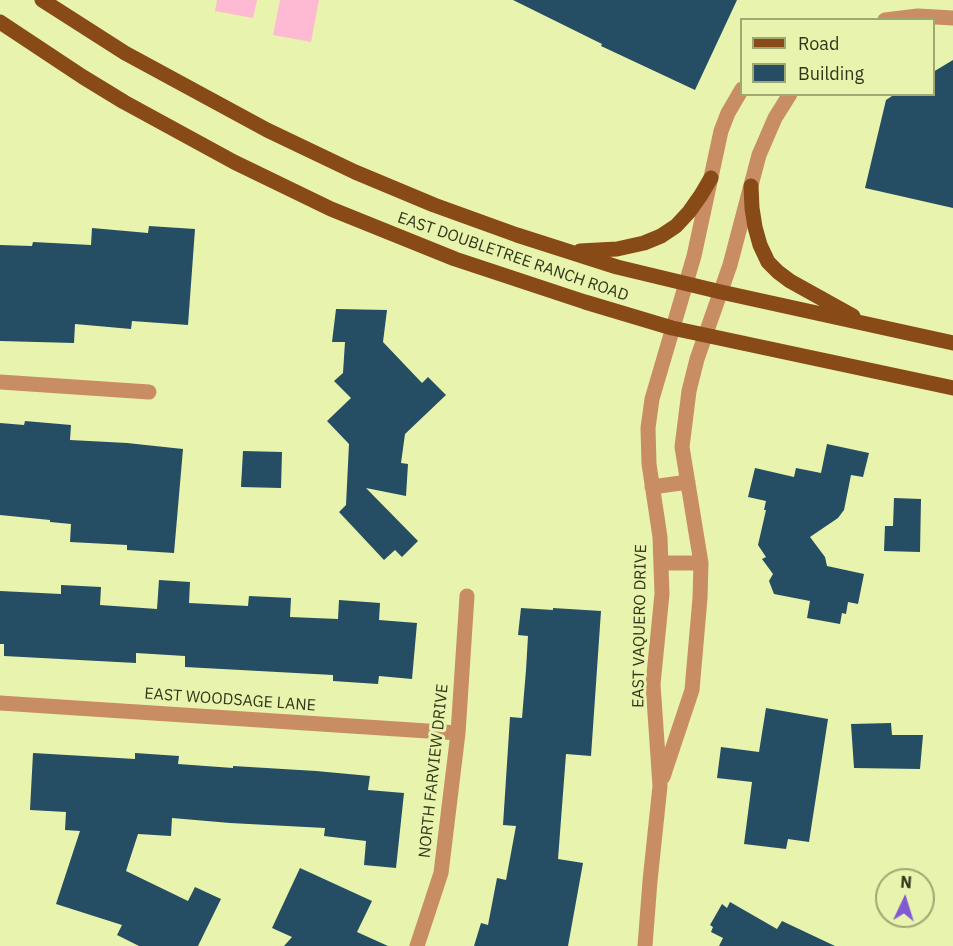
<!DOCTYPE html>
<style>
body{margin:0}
#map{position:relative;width:953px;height:946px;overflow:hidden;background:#e8f3ad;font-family:"IBM Plex Sans",sans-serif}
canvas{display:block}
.legend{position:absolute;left:740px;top:18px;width:195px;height:78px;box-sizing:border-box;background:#e8f3ad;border:2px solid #9fa772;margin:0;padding:8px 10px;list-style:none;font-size:18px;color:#32361a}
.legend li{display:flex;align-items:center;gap:12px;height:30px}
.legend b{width:30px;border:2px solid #9fa772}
.north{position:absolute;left:875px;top:868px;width:60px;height:60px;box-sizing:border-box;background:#e8f3ad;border:2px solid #9fa772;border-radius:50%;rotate:4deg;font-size:16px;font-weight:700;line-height:24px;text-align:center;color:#32361a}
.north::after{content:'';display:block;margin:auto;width:21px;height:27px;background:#8159d3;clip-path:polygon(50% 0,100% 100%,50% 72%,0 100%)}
</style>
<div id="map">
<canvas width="953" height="946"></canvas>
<ul class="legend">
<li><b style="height:8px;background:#884a17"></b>Road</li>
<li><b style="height:16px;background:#254d63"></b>Building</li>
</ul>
<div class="north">N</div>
</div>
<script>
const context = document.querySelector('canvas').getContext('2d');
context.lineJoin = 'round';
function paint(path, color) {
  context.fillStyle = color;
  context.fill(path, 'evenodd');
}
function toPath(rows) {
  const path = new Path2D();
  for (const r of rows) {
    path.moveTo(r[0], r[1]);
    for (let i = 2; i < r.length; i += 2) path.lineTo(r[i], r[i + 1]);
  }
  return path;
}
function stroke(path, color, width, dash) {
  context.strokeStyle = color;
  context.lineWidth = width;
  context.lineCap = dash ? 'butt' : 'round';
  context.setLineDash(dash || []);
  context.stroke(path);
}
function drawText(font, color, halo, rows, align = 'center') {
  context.font = font + ' "IBM Plex Sans",sans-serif';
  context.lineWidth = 6;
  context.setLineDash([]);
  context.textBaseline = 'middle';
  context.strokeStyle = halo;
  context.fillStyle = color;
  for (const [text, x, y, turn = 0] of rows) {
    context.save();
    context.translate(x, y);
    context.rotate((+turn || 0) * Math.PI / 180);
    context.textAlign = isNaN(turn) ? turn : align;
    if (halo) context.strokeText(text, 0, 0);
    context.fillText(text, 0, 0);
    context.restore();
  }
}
paint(toPath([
 [217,0,257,0,253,18,215,11],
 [280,0,319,0,311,42,273,35]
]), '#febad3');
paint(toPath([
 [513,0,737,0,695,90,601,46,602,44],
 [953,60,953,208,865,188,886,100,895,94,933,94,933,72],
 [149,226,195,229,188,325,132,321,131,329,75,324,74,343,0,341,0,245,32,246,33,242,91,245,92,228,148,233],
 [336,309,387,310,383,342,422,383,428,377,446,395,405,434,401,463,408,464,406,496,366,488,418,541,402,557,395,550,384,560,339,512,346,505,349,444,327,421,351,398,334,381,343,373,345,342,332,342],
 [25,421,71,425,70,440,127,443,183,449,174,553,127,550,127,545,70,542,71,524,50,522,50,520,0,515,0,423,24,425],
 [827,444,869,453,863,477,851,475,844,510,838,518,810,537,825,557,827,566,864,574,858,604,848,602,846,614,842,613,840,624,807,618,810,601,774,594,769,581,773,574,762,559,766,557,758,545,766,510,764,510,766,501,748,497,755,468,794,477,796,468,821,473],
 [243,451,282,452,281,488,241,487],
 [894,498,921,499,920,552,884,551,885,526,893,526],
 [159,580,190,582,189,603,248,606,249,596,291,598,290,617,338,619,339,600,380,603,379,620,417,623,412,679,379,676,378,684,333,681,333,675,185,667,185,656,136,653,136,663,4,656,4,644,0,644,0,591,61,594,61,585,101,587,100,605,157,609],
 [521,608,553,610,553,608,601,611,591,756,566,754,558,859,583,863,568,946,474,946,481,923,488,925,497,878,506,880,516,826,503,825,510,717,522,718,526,670,528,636,518,635],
 [766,708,828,719,809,842,788,839,786,849,744,844,752,782,717,778,721,747,759,752],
 [891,723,892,735,923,735,920,769,854,768,851,724],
 [33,753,135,759,135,753,179,756,178,764,233,768,233,766,316,771,370,776,368,790,404,793,396,868,364,865,366,841,324,836,325,828,230,823,172,818,171,836,138,834,126,871,188,901,195,887,221,899,198,946,139,946,117,935,122,925,56,904,80,831,65,830,66,812,30,810],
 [300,868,372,901,357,932,388,946,284,946,292,937,272,928],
 [730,902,777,929,782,921,835,946,719,946,723,938,711,932,713,927,710,925,722,904,727,908]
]), '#254d63');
stroke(toPath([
 [885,20,918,16,953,18],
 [0,382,149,392],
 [652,487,688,482],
 [661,563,701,563],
 [0,703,458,733],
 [663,777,692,690,700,598,701,563,682,447,689,391,697,359,730,265,759,155,775,118,790,94],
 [417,946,441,873,458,733,467,596],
 [645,946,650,881,660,786,653,684,662,594,660,537,649,464,648,428,652,399,694,256,721,131,728,113,742,89]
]), '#c98d64', 15);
stroke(toPath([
 [42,0,125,53,267,130,355,172,434,205,517,235,617,267,721,292,953,343],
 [0,22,83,77,124,102,234,162,331,209,455,259,585,302,672,328,953,388],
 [751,186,752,208,755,227,760,245,768,262,778,272,790,281,853,316],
 [580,251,617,249,644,243,661,236,676,226,689,212,701,195,711,178]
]), '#884a17', 15);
drawText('16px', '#32361a', '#e8f3ad', [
 ["EAST DOUBLETREE RANCH ROAD",513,257,19],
 ["EAST VAQUERO DRIVE",640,626,-89],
 ["EAST WOODSAGE LANE",230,700,4],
 ["NORTH FARVIEW DRIVE",434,771,-84]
]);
</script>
